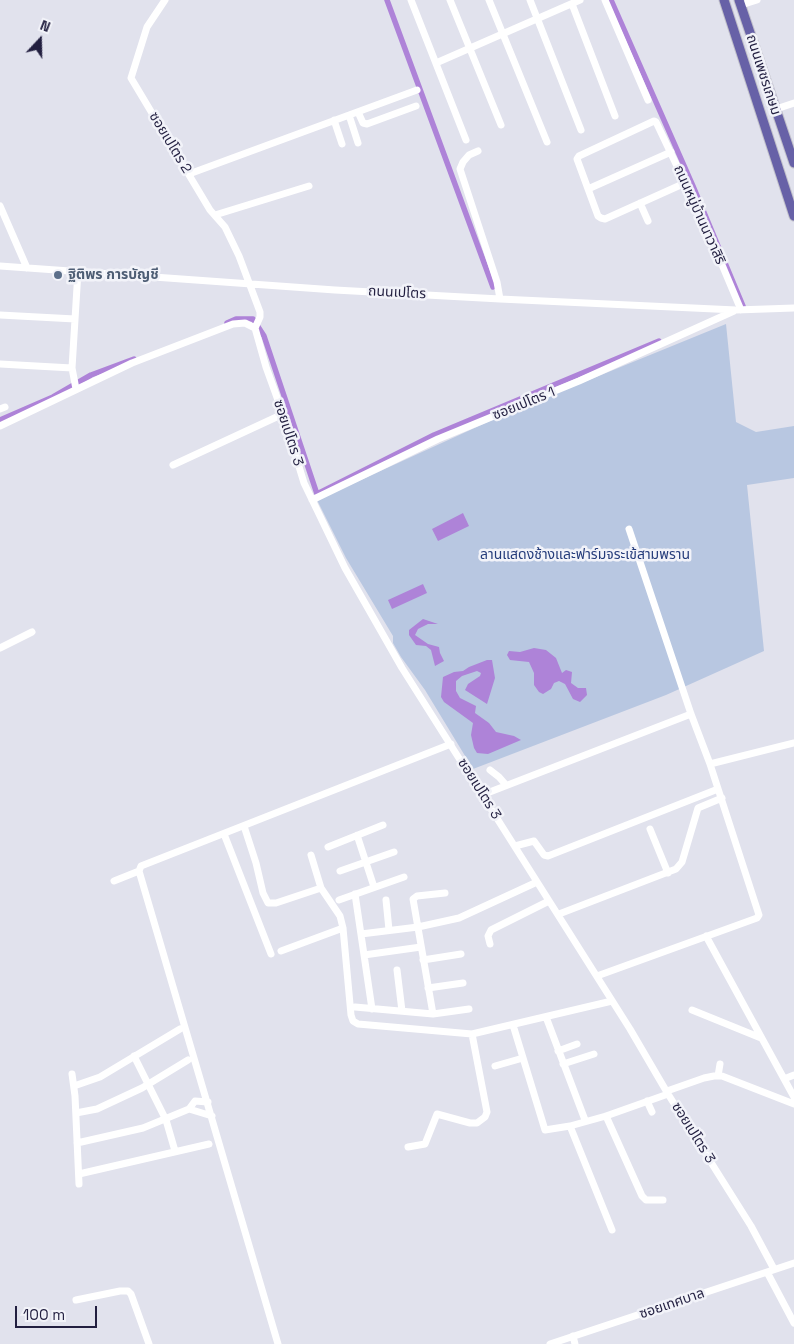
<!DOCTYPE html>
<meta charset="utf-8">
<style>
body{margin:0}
#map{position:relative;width:794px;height:1344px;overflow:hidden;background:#e1e2ed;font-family:"Space Grotesk",sans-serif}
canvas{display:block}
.north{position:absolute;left:15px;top:15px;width:50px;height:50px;-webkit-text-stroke:4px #f2f3f9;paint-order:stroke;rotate:21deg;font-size:14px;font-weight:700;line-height:20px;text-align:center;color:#221f40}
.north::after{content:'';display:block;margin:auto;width:18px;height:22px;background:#221f40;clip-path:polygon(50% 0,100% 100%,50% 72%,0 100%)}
.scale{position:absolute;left:15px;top:1306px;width:82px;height:22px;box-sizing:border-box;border:2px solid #221f40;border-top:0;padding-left:6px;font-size:15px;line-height:18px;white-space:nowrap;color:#221f40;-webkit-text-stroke:4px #f2f3f9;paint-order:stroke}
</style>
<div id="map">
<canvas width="794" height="1344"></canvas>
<div class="north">N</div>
<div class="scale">100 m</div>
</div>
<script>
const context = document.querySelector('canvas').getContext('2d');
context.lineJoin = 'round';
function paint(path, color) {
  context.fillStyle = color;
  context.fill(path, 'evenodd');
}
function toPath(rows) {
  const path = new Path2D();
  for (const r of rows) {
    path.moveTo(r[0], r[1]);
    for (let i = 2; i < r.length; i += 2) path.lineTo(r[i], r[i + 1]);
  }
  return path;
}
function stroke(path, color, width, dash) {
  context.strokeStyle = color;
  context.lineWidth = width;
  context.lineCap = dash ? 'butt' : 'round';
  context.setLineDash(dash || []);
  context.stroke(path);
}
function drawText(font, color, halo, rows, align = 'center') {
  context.font = font + ' "Space Grotesk","Noto Sans Thai",sans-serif';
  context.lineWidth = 5;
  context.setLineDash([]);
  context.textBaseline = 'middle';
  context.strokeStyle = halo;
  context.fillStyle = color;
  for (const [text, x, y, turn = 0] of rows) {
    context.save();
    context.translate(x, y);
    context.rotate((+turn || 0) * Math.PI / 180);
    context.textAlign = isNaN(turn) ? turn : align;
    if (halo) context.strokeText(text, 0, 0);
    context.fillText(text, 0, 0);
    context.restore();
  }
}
paint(toPath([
 [726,324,736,422,756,432,794,426,794,478,747,485,764,651,666,695,473,769,425,690,401,657,393,643,393,636,346,558,317,500,503,415]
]), '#b8c7e1');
paint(toPath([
 [463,513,469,526,438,541,432,529],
 [423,584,427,593,392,609,388,600],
 [423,619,438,624,428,624,418,629,415,635,428,644,439,647,440,653,444,661,435,666,431,650,426,646,416,645,409,635,409,630],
 [534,648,546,650,556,658,562,673,566,670,572,672,571,683,578,688,586,688,587,695,580,702,573,699,565,684,559,681,554,683,551,689,543,694,539,692,534,685,534,673,529,662,510,660,507,655,509,651,520,652],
 [487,660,492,660,495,678,487,704,465,690,468,684,480,676,481,673,477,671,462,676,456,681,456,691,460,698,476,706,475,713,489,723,496,732,514,736,521,740,488,754,477,753,474,748,471,735,473,723,444,702,441,697,443,677,454,672,463,671,469,667]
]), '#ae83d8');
stroke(toPath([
 [387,0,493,287],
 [611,0,693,186,743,306,737,309],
 [227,323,236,319,253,319,264,336,317,494,434,435,659,341],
 [0,420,53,397,91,375,134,359]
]), '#ae83d8', 5.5);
const major = toPath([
 [724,0,794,216],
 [739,0,794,163]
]);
stroke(major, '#c1c0ca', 11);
stroke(toPath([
 [165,0,147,27,131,78,210,210,225,227,239,256,260,312,260,317,255,328,266,367,283,414,304,483,319,514,345,568,402,668,630,1029,668,1094,751,1226,774,1269],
 [411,0,466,140],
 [450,0,501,125],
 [489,0,547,142],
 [530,0,581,130],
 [605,0,648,100],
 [572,4,615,116],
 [741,5,757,0],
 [436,63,580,0],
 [776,109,794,103],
 [358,112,363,123,367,124,416,106],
 [349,115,358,143],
 [334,120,342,144],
 [478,151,469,155,463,162,460,169,497,282,500,299],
 [189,174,417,90],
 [685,183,605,219,601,218,598,216,577,159,579,156,654,121,656,122,657,124,685,183,707,229,741,310],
 [588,189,671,152],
 [640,203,648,221],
 [0,206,27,268],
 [215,215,309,186],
 [0,266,335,290,500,299,736,310,794,308],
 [0,315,75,319],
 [0,364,72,368],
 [76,389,72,368,78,271],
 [0,409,5,407],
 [0,426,132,363,233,324,245,323,255,328],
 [173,465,283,414],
 [312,500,438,439,579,381,734,311],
 [0,648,32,632],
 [710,764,794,743],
 [490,770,499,777,506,785],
 [482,795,691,714],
 [244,826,256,863,263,893,268,903,276,903,321,888],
 [650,829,668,873],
 [224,834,271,954],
 [357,835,374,887],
 [515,846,534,841,544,855,548,856,718,789],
 [328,847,383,825],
 [311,855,321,888,340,916,343,928,351,1015,353,1021,358,1024,472,1034,612,1001],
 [139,871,278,1344],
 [340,871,394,852],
 [114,881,139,871,141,866,451,744],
 [445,893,417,896,413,899,433,1014,469,1009],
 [355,894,372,1009],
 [339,900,404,877],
 [386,900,389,930],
 [559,914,676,869,682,862,698,808,722,798],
 [361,934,418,927,459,918,537,882],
 [706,936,794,1097],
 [490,944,488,936,491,930,549,901],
 [281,951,343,928],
 [364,955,421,947],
 [423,960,461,954],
 [397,970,402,1011],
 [597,976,757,918,759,915,710,764,691,714,629,529],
 [428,988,463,983],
 [355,1007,433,1014],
 [692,1010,761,1038],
 [546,1017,585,1120],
 [513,1025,545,1130,570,1126,606,1116,668,1094],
 [558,1051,577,1044],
 [134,1056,166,1120,175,1151],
 [563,1064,594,1054],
 [495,1066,523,1058],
 [72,1074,75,1096,79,1184],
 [718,1076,720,1064],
 [784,1079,794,1075],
 [74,1086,100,1077,180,1029],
 [667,1091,704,1078,714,1076,722,1076,794,1104],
 [647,1101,652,1112],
 [189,1109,195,1101,208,1102],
 [76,1113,97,1109,142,1088,188,1060],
 [606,1116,642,1196,646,1200,663,1200],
 [570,1126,612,1230],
 [77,1143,143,1128,189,1109,212,1116],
 [408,1147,425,1144,437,1114,470,1123,477,1123,485,1117,487,1112,472,1034],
 [79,1174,209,1144],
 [767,1272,794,1323],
 [76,1300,120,1291,128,1291,131,1294,149,1344],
 [573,1336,575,1344],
 [550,1344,794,1263]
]), '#fff', 7);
stroke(major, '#6761a7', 9);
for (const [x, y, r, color] of [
 [58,275,5,"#5c6f8a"]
]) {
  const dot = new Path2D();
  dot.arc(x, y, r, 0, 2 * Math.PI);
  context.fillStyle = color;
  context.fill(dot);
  stroke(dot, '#f2f3f9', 2);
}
drawText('14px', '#221f40', '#f2f3f9', [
 ["ถนนเพชรเกษม",763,75,72],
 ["ซอยเปโตร 2",170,143,59],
 ["ถนนหมู่บ้านนาวาสิริ",699,215,66],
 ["ถนนเปโตร",397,293,3],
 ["ซอยเปโตร 1",524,404,-22],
 ["ซอยเปโตร 3",288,433,72],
 ["ซอยเปโตร 3",479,789,58],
 ["ซอยเปโตร 3",693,1133,58],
 ["ซอยเทศบาล",672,1304,-19]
]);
drawText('bold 14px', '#4e5e75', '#f2f3f9', [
 ["ฐิติพร การบัญชี",68,275]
], 'left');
drawText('14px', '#253c7b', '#f2f3f9', [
 ["ลานแสดงช้างและฟาร์มจระเข้สามพราน",585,555]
]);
</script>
